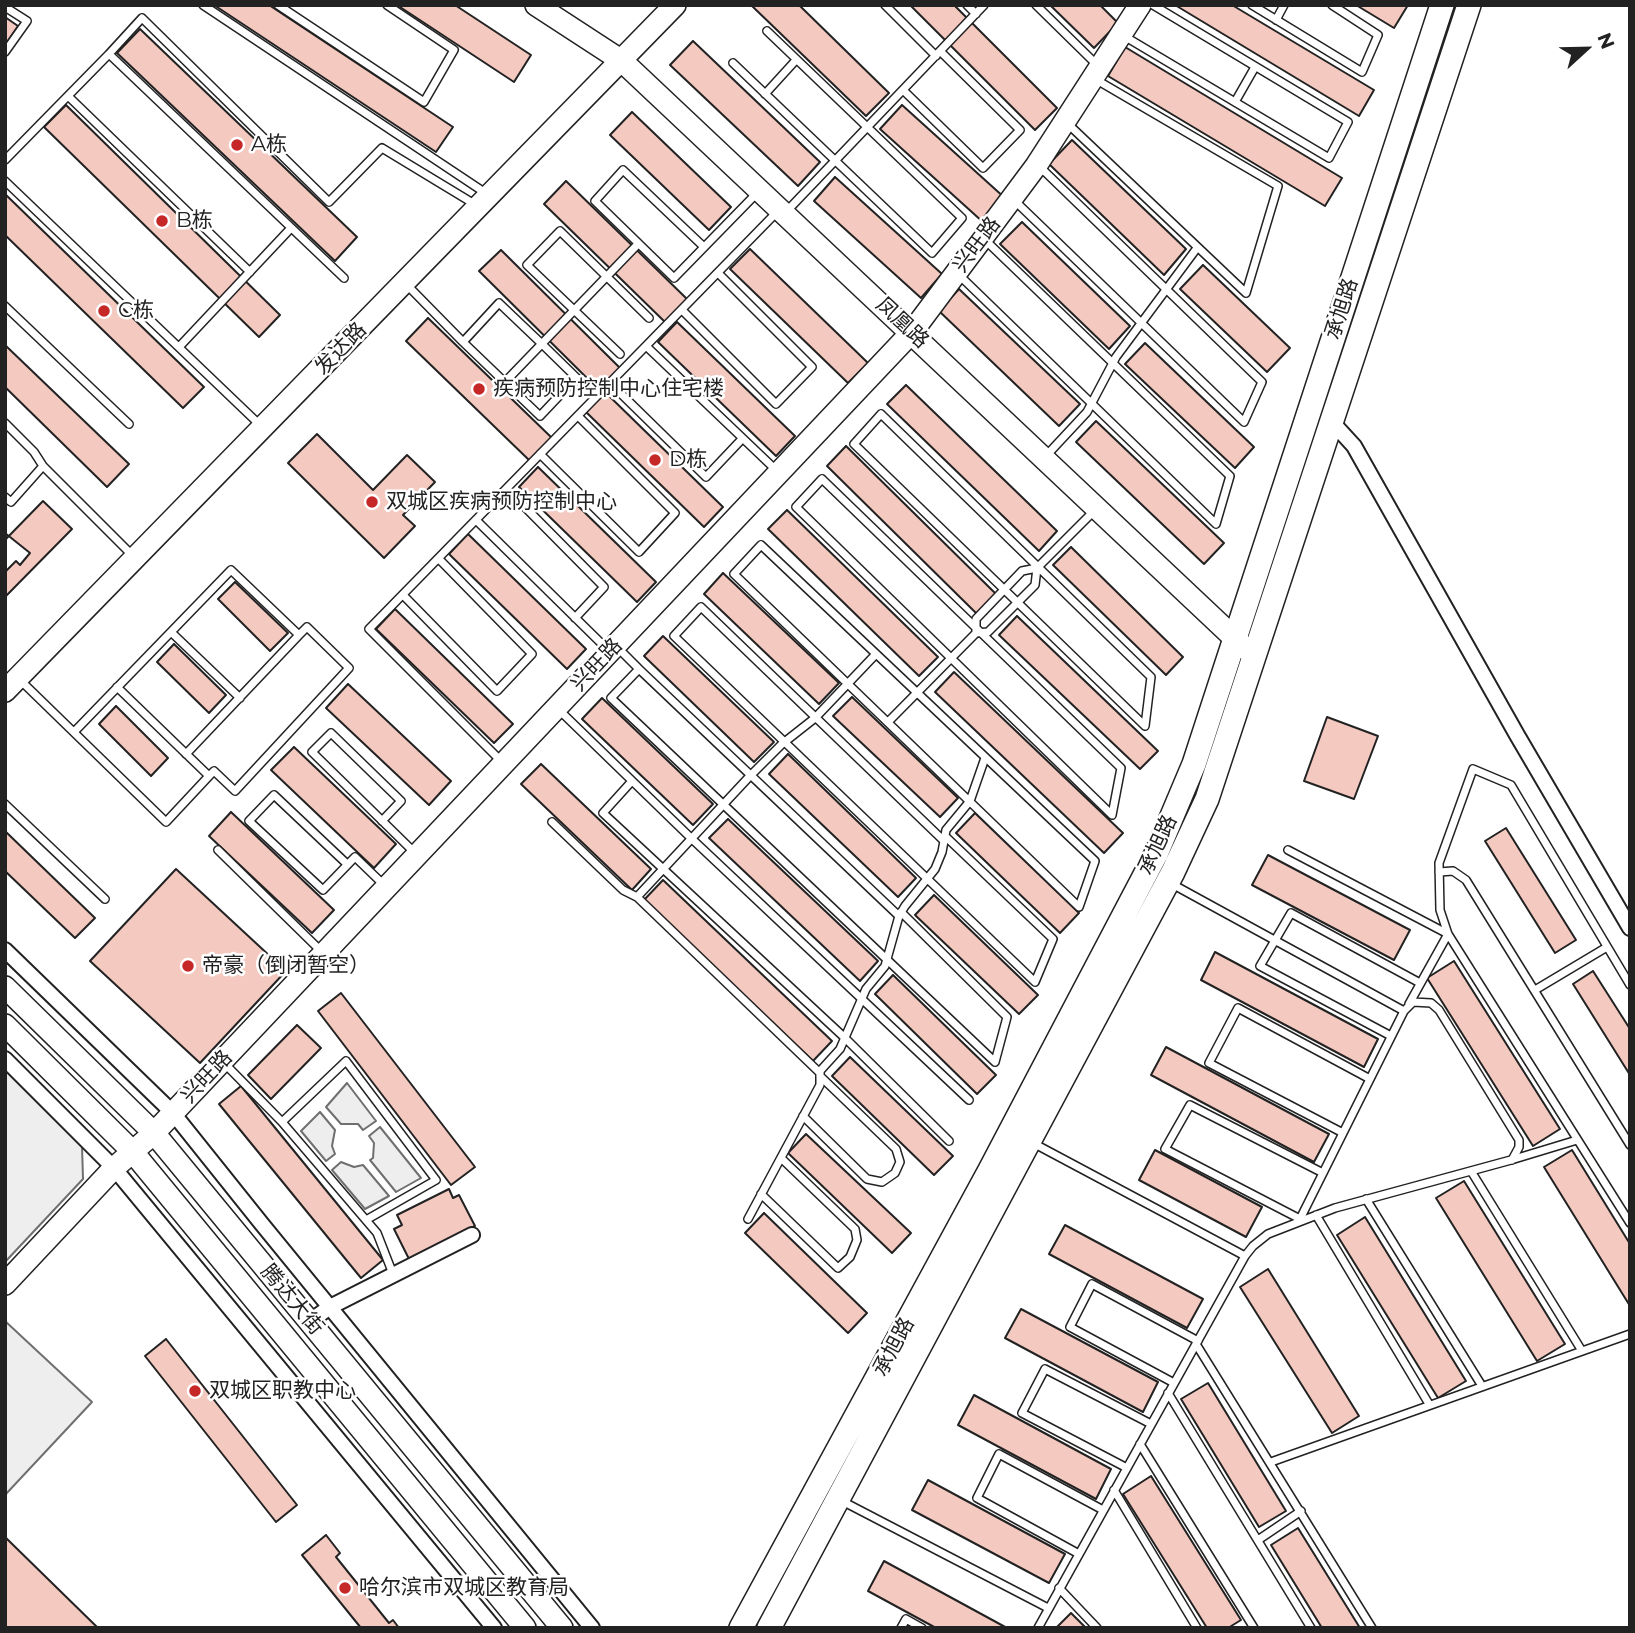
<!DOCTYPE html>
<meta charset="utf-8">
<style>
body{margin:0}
#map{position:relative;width:1635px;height:1633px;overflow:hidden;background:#fff;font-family:Montserrat,sans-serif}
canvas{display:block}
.frame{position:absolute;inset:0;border:7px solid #222;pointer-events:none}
.north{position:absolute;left:1551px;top:14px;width:70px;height:70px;-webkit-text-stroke:5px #fff;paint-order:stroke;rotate:68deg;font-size:19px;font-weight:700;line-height:28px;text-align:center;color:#222}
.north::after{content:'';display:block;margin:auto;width:24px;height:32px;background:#222;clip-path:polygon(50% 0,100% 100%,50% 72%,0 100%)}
</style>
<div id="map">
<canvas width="1635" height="1633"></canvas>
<div class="frame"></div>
<div class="north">N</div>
</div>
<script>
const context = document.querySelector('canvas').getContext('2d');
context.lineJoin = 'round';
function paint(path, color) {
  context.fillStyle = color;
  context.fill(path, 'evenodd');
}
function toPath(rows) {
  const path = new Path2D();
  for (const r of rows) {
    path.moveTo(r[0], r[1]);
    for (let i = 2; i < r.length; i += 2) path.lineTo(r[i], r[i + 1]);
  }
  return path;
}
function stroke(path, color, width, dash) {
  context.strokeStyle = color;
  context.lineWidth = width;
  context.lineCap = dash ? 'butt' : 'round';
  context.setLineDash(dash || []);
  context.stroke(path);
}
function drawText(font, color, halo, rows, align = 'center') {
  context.font = font + ' Montserrat,"Noto Sans SC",sans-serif';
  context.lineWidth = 5;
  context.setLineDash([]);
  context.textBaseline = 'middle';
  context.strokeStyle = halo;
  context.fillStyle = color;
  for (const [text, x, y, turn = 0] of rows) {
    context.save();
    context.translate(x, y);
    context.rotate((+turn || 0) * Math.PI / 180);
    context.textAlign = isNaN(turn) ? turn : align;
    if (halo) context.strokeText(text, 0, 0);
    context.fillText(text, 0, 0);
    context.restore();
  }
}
const green = toPath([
 [5,1069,82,1146,83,1179,5,1262,5,1069],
 [347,1083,376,1121,363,1130,358,1124,341,1124,326,1107,347,1083],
 [320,1112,335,1130,332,1146,335,1154,326,1161,301,1131,320,1112],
 [380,1127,421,1178,396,1192,370,1160,373,1158,374,1143,369,1136,380,1127],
 [341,1162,354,1167,363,1165,389,1196,365,1209,332,1170,341,1162],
 [5,1321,92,1402,5,1495,5,1321]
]);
paint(green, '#eee');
stroke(green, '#6f6f6f', 2);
const building = toPath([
 [214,5,269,5,453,127,436,152,214,5],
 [397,5,455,5,531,55,514,82,397,5],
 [751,5,799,5,889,93,866,116,751,5],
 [910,5,954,5,1057,108,1035,130,910,5],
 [1050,5,1100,5,1118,23,1094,48,1050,5],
 [1175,5,1232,5,1374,90,1359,116,1175,5],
 [1356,5,1408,5,1394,28,1356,5],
 [5,17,18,26,5,45,5,17],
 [140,29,357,237,335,261,117,53,140,29],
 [693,41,820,162,798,186,670,65,693,41],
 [1125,47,1342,178,1325,206,1108,76,1125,47],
 [66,105,280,315,259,337,44,127,66,105],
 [902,105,1006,199,984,223,880,129,902,105],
 [632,112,731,207,709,230,610,135,632,112],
 [1072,140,1186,249,1164,275,1049,164,1072,140],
 [835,177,942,274,921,298,814,201,835,177],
 [566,181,688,300,666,323,544,204,566,181],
 [5,194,204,387,183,408,5,235,5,194],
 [1022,222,1130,326,1109,349,1000,244,1022,222],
 [750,249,868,363,848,383,730,269,750,249],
 [501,250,621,369,600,391,479,271,501,250],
 [1203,265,1290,348,1267,372,1180,289,1203,265],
 [959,289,1080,404,1059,426,939,311,959,289],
 [428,318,552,438,530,461,406,341,428,318],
 [677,322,795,436,776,456,658,342,677,322],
 [1145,343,1254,447,1235,468,1125,364,1145,343],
 [5,345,129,464,107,487,5,387,5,345],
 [906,385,1057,531,1039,551,887,404,906,385],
 [605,392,723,507,704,527,586,412,605,392],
 [1096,421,1224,543,1204,564,1076,442,1096,421],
 [317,434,373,490,407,455,435,482,403,515,415,526,384,558,288,463,317,434],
 [846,446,996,594,977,614,827,466,846,446],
 [538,467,656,582,637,602,519,487,538,467],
 [43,501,72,529,5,597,5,540,43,501],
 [787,510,938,657,919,676,768,529,787,510],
 [5,533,30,553,20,565,16,561,5,572,5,533],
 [468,534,586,649,567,669,449,554,468,534],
 [1071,547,1183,657,1166,675,1053,565,1071,547],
 [723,573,839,683,819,704,704,594,723,573],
 [235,582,288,633,270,651,218,599,235,582],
 [395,609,513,724,494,743,376,629,395,609],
 [1017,616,1158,751,1140,769,999,635,1017,616],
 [663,636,774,742,754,762,644,656,663,636],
 [174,644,226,695,209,713,157,662,174,644],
 [954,672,1123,833,1104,853,935,692,954,672],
 [348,684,451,781,429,805,326,708,348,684],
 [852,697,958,798,940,817,833,716,852,697],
 [602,698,713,804,693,825,582,719,602,698],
 [116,706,168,758,151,776,99,724,116,706],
 [1327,717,1378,736,1354,799,1304,781,1327,717],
 [294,747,396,844,374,868,271,770,294,747],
 [788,754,916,878,898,897,769,774,788,754],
 [541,764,651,869,632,890,521,784,541,764],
 [231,812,334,910,312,933,209,836,231,812],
 [975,813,1079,913,1060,933,956,833,975,813],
 [728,819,878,961,860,981,709,838,728,819],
 [1506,828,1576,940,1555,953,1485,841,1506,828],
 [5,831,95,918,75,938,5,871,5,831],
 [1268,855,1410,930,1394,960,1252,885,1268,855],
 [176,869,286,971,200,1063,90,961,176,869],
 [663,880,832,1041,813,1061,644,900,663,880],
 [934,895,1038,995,1019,1014,915,915,934,895],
 [1215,952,1378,1039,1364,1067,1201,980,1215,952],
 [1454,961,1560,1129,1533,1146,1427,978,1454,961],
 [1593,971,1630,1029,1630,1075,1573,984,1593,971],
 [893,975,996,1075,977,1094,875,994,893,975],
 [341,993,475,1167,451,1185,318,1011,341,993],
 [297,1025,321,1048,271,1099,248,1075,297,1025],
 [1166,1047,1329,1134,1314,1162,1151,1075,1166,1047],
 [850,1057,953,1156,934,1175,832,1076,850,1057],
 [241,1086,383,1260,361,1278,219,1104,241,1086],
 [806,1134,911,1233,892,1253,788,1153,806,1134],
 [1155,1150,1262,1207,1246,1237,1139,1180,1155,1150],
 [1572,1150,1630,1244,1630,1306,1544,1167,1572,1150],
 [1464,1181,1565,1344,1537,1361,1436,1198,1464,1181],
 [449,1189,453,1198,459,1195,475,1226,409,1259,394,1229,402,1225,397,1215,449,1189],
 [764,1213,867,1313,848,1333,745,1233,764,1213],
 [1365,1217,1466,1381,1438,1398,1337,1235,1365,1217],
 [1065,1225,1203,1299,1187,1328,1049,1254,1065,1225],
 [1268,1269,1359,1416,1332,1433,1240,1287,1268,1269],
 [1021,1309,1158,1382,1143,1412,1005,1338,1021,1309],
 [166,1339,297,1505,276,1522,145,1356,166,1339],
 [1208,1383,1286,1511,1259,1527,1181,1399,1208,1383],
 [974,1395,1111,1469,1096,1499,958,1425,974,1395],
 [1151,1476,1241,1620,1228,1628,1207,1628,1123,1494,1151,1476],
 [928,1480,1065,1554,1049,1583,912,1510,928,1480],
 [1298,1528,1360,1628,1322,1628,1271,1545,1298,1528],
 [326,1535,340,1553,336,1557,389,1623,393,1620,399,1628,361,1628,302,1555,326,1535],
 [5,1537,98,1628,5,1628,5,1537],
 [884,1561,1007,1628,936,1628,868,1591,884,1561],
 [1071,1613,1086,1628,1056,1628,1071,1613]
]);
paint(building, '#f3c9c0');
stroke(building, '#222', 2);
const lane = toPath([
 [203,5,487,194],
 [278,5,424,102,454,50,387,5],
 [885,5,936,56],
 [967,5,976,14],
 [1036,5,1092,60],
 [1252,5,1362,72,1378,35,1332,5],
 [5,7,27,21,5,52],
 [1276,20,1284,5],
 [1124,36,1329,158,1348,122,1153,5],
 [109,54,142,18,329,202,382,148,476,205],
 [733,63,932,253,962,218,767,31],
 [903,90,983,168,1020,130,940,51],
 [765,94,796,60],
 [68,96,250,272],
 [1235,102,1255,67],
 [1068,124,1246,293,1278,186,1095,79],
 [5,160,109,54,344,278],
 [5,181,260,425],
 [1015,201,1244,422,1262,382,1040,167],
 [785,213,984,5],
 [704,247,623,170,595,201,674,278,757,193],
 [958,274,1216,524,1230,476,983,238],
 [407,285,463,342],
 [5,306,129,424],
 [682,310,776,404,812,367,718,273],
 [646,346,776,470],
 [179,347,291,228],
 [620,354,527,265,560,231,649,318],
 [576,378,540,416,463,342,499,303,542,344,587,388],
 [504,383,638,244],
 [610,383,706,477,742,439],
 [881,414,1151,677,1145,726,854,444,881,414],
 [5,423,34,452,43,466],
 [540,454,639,552,675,513,578,416],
 [1045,457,1087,412,1116,357,1197,248],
 [822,479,1121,768,1112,815,796,507,822,479],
 [507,489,604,587,575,618],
 [5,497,11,502,43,466,132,555],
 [476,520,607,649],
 [761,545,1095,861,1079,907,734,574,761,545],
 [1037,568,1094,511],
 [403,595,497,691,532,654,439,559],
 [171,632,240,698],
 [617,647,639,669],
 [18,678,166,822,209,776,117,687],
 [557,708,692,839,969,1100],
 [888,722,976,633,988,632,1035,585,1037,568,1022,571,976,619,976,633],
 [74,732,231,570,299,635,186,754],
 [502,762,369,629,777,212],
 [209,776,214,771,235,791,349,668,307,627,299,635],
 [632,781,603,813,845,1038,949,1141],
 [5,804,105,899],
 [382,821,401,801,331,733,312,752,416,854],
 [552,822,623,890,637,897,820,1073],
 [944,841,701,607,674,636,1035,982,1053,939,945,836],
 [218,850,323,953],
 [1288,850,1448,934],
 [347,864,274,795,249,821,323,890,355,857,383,884],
 [1439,872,1453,871,1466,880,1630,1145],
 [1172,884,1404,1011],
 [637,897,749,777,782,744,815,718,876,654],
 [899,916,639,669,611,698,995,1062,1007,1017,901,912],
 [1630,985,1511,785,1473,769,1439,863,1440,910,1448,934,1630,1223],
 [1535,990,1607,947],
 [1409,1004,1448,934],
 [1391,1036,1260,966,1291,913,1420,983],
 [225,1064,282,1122,377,1233,393,1274],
 [803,1116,867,1179,882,1182,895,1173,900,1162,896,1149,820,1076],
 [282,1122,346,1061,436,1180,366,1220],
 [1343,1133,1209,1063,1238,1008,1370,1079],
 [1033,1143,1245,1256],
 [1471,1171,1582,1351],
 [761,1194,838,1268,850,1257,857,1240,855,1229,781,1158],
 [1366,1199,1482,1386],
 [1316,1215,1429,1404],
 [748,1219,820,1085,820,1071,840,1049,866,989,885,966,899,916,905,906,935,869,942,852,946,830,970,801,985,758],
 [1300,1219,1165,1149,1190,1105,1323,1173],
 [1299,1221,1404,1011,1413,1002,1431,1003,1439,1010,1519,1140,1519,1147,1512,1160],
 [1196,1344,1372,1628],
 [1174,1383,1070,1327,1092,1284,1198,1341],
 [1168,1393,1311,1628],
 [1140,1444,1254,1628],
 [1271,1462,1630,1334],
 [1127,1468,1022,1413,1045,1369,1151,1424],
 [1114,1490,1197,1628],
 [842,1501,1048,1608],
 [1258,1540,1301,1511],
 [1079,1554,977,1498,999,1454,1103,1510],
 [1059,1588,1097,1628],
 [901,1628,906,1619,922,1628],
 [1038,1628,1245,1256,1253,1246,1268,1234,1335,1208,1511,1160,1577,1140]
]);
const street = toPath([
 [1332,422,1354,446,1517,735,1630,928],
 [5,950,173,1113,261,1223,592,1628],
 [5,1059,114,1168,494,1628],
 [309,1322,330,1307,472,1235]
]);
const secondary = toPath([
 [536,5,622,61,1246,649],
 [5,691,675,5],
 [5,987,154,1133,562,1628],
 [5,1025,132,1151,525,1628],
 [5,1284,114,1168,154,1133,912,332,1036,166,1140,5]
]);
const primary = toPath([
 [741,1628,990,1170,1156,854,1194,764,1209,718,1442,5],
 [769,1628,1173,872,1207,799,1469,5]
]);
stroke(lane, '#222', 10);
stroke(street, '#222', 18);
stroke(secondary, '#222', 24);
stroke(primary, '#222', 26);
stroke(lane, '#fff', 7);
stroke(street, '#fff', 14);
stroke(secondary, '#fff', 21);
stroke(primary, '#fff', 23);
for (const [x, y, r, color] of [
 [237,145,7,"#c62828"],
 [162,221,7,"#c62828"],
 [104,311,7,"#c62828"],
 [479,389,7,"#c62828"],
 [655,460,7,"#c62828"],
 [372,502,7,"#c62828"],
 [188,966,7,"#c62828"],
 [195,1391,7,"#c62828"],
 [345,1588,7,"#c62828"]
]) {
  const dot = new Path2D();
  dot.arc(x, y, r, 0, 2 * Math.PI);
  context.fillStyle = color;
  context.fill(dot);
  stroke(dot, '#fff', 2.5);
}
drawText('21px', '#222', '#fff', [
 ["A栋",251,145],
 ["B栋",176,221],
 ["C栋",118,311],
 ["疾病预防控制中心住宅楼",493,389],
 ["D栋",669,460],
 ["双城区疾病预防控制中心",386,502],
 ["帝豪（倒闭暂空）",202,966],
 ["双城区职教中心",209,1391],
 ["哈尔滨市双城区教育局",359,1588]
], 'left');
drawText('21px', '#222', '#fff', [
 ["兴旺路",977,245,-53],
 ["承旭路",1342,309,-72],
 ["凤凰路",902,323,43],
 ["发达路",341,349,-46],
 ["兴旺路",597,665,-47],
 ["承旭路",1158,845,-65],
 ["兴旺路",207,1077,-47],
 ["腾达大街",292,1300,50],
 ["承旭路",894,1347,-62]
]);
</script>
